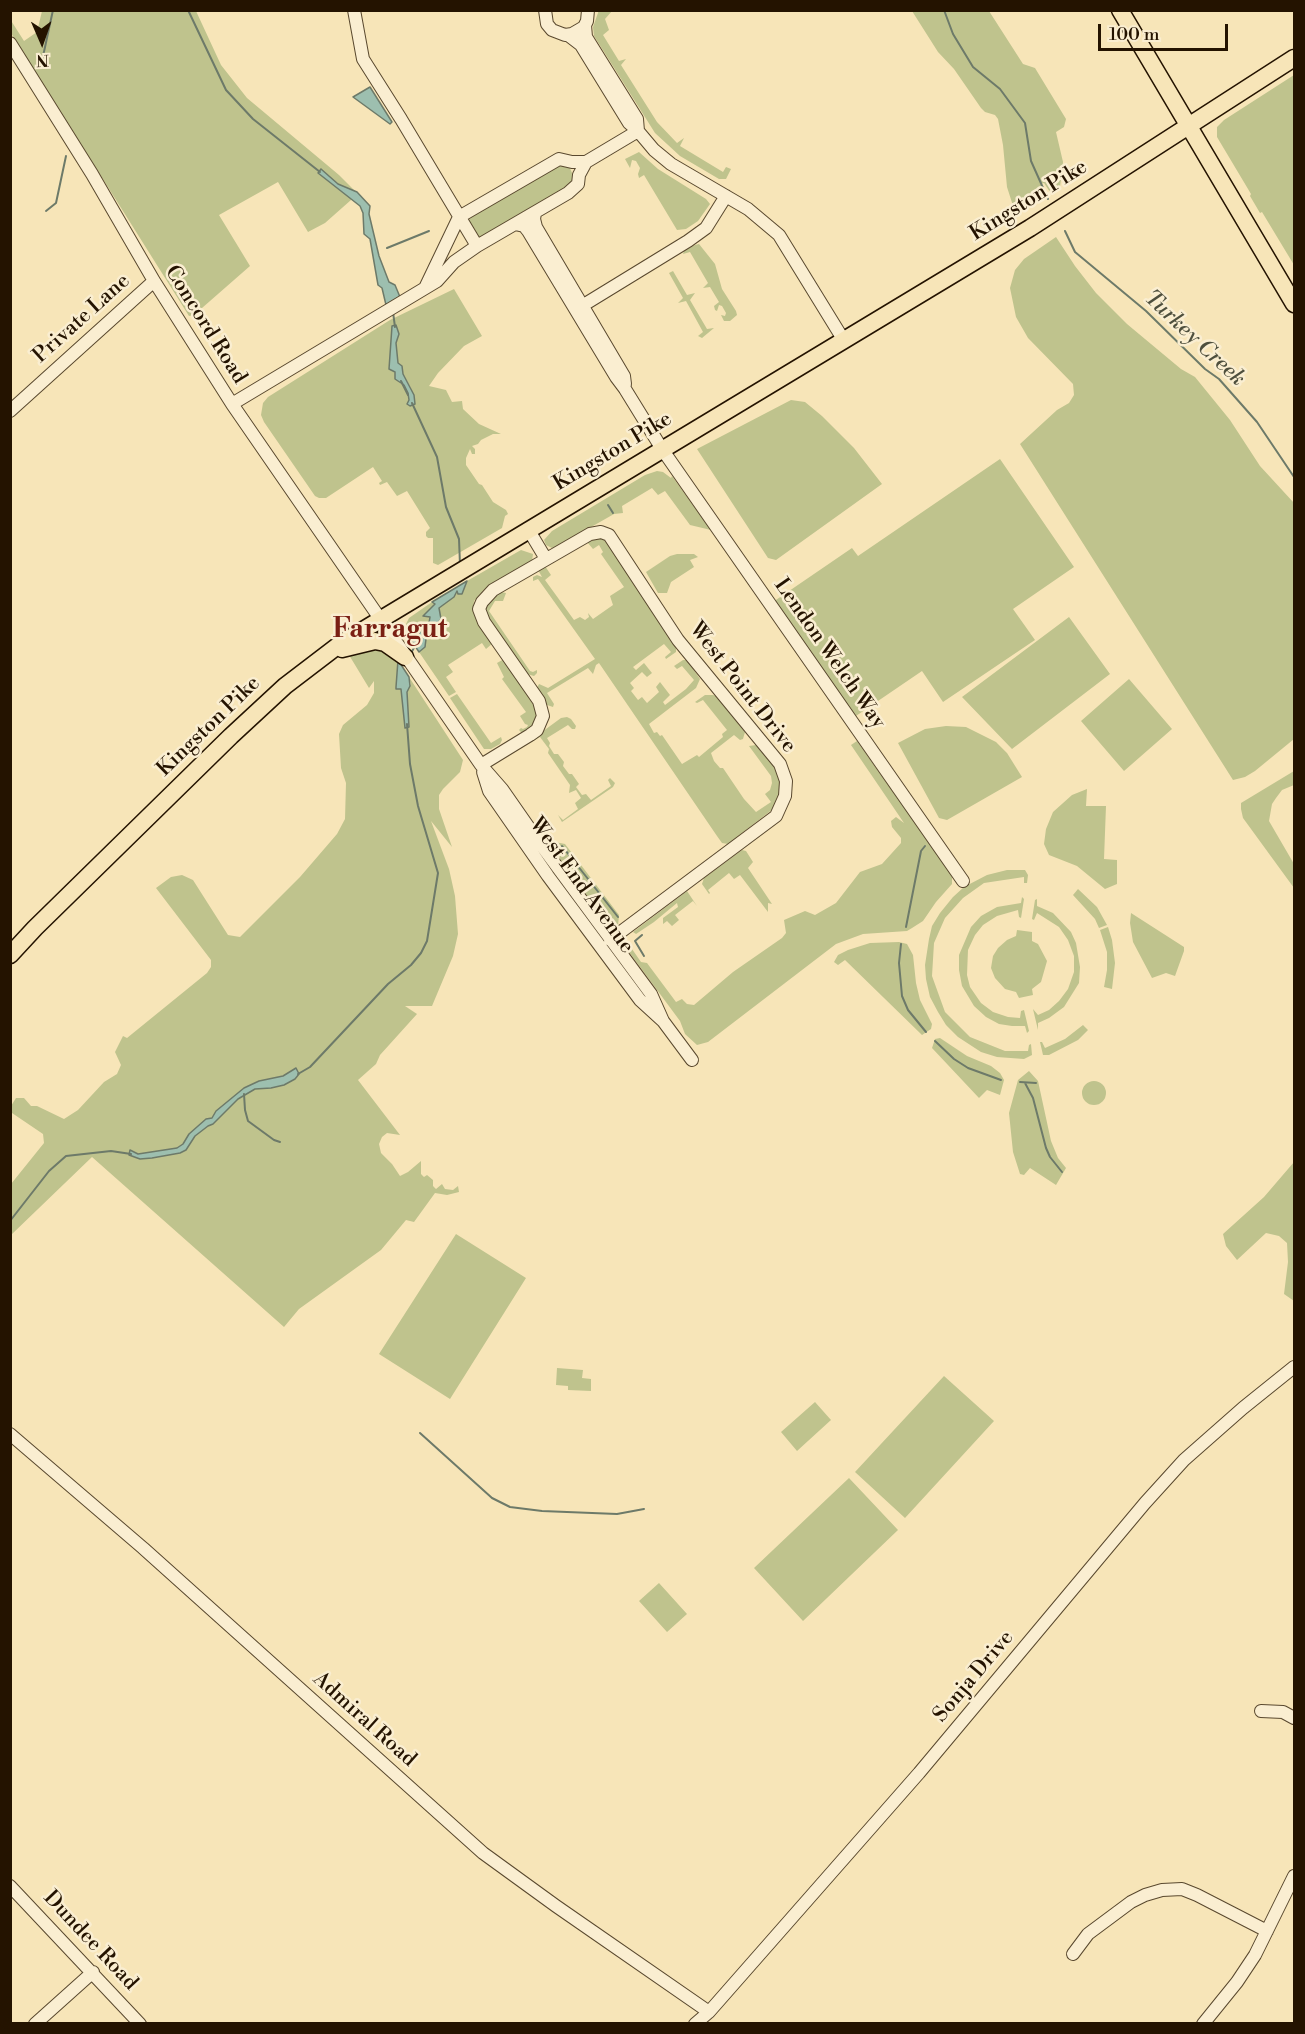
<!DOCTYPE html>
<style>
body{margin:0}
#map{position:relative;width:1305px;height:2034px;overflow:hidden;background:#f7e5b8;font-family:"Libre Bodoni",serif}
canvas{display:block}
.frame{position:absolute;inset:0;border:12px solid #241300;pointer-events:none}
.north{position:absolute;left:12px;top:12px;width:60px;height:60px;-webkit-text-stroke:4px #faeed1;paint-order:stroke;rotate:178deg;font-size:16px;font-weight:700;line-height:24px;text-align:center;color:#241300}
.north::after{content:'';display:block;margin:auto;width:21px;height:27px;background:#241300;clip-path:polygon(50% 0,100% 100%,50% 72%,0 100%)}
.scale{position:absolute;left:1098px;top:24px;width:130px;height:27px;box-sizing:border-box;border:3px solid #241300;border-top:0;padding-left:8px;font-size:18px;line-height:21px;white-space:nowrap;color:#241300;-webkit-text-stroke:4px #faeed1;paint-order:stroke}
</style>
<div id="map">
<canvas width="1305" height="2034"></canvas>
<div class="frame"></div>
<div class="north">N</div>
<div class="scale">100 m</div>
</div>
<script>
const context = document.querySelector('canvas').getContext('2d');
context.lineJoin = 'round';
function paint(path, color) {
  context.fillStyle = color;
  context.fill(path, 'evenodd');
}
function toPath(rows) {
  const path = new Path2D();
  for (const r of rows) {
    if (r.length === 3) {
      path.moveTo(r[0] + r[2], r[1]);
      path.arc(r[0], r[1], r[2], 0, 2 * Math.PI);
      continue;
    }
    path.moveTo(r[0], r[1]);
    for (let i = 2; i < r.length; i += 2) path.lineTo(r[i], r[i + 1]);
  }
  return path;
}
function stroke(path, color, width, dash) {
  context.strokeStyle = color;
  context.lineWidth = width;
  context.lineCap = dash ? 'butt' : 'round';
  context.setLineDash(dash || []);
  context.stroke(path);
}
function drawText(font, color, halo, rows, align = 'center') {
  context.font = font + ' "Libre Bodoni",serif';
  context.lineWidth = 5;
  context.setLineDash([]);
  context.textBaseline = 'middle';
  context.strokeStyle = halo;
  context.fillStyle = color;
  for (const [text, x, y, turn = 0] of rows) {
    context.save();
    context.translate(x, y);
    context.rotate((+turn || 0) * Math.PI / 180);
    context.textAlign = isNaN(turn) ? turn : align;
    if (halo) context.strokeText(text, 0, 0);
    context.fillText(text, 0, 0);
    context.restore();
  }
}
paint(toPath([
 [599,10,612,11,605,19,609,30,603,35,619,61,626,59,621,65,657,122,677,143,684,138,680,146,723,172,726,167,731,169,726,179,719,179,680,156,655,133,594,36,593,27],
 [42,11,196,11,221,65,247,98,339,175,356,192,351,200,325,223,308,232,278,182,219,215,250,266,194,315,189,316,11,33,10,19,24,41,37,32],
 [912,11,989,11,1023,64,1035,68,1066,119,1064,127,1056,132,1063,162,1060,187,1050,192,1044,183,1041,184,1045,199,1032,206,1015,212,1007,187,1003,145,998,119,995,115,985,112,981,108,954,69,938,52],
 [1294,75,1294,265,1262,212,1260,213,1250,196,1251,194,1217,137,1217,127,1224,120],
 [639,152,658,169,706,199,710,204,698,221,686,229,677,230,644,175,639,178,638,174,640,168,636,161,632,160,630,168,625,159],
 [558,164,569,166,576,182,486,238,477,238,468,222,472,215],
 [1056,237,1075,266,1096,293,1127,324,1181,369,1195,377,1230,420,1260,466,1294,503,1294,739,1255,771,1245,777,1233,780,1020,444,1057,410,1069,403,1074,395,1073,384,1028,338,1016,317,1010,288,1015,270,1024,259],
 [699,244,715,264,722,289,736,311,737,315,730,321,724,321,721,315,725,316,726,313,722,306,719,305,717,311,715,310,714,306,719,302,710,287,703,288,708,283,690,252,683,254,684,251,695,245],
 [673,271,687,295,695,293,690,300,707,329,714,328,702,338,698,336,703,332,686,301,678,303,683,298,669,273],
 [454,289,482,336,464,346,438,373,429,386,446,390,452,402,462,401,463,409,479,424,501,434,493,434,481,440,478,444,472,446,475,449,475,454,472,454,470,449,466,458,466,465,479,484,482,485,493,502,506,510,508,514,505,516,502,528,438,565,433,563,433,538,428,538,426,536,426,532,430,528,407,491,397,496,387,482,380,485,379,483,382,481,373,467,326,498,319,498,315,496,264,422,261,415,263,403,268,397,390,320],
 [392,326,398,334,396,343,396,354,398,363,402,366,403,374,411,388,414,404,408,398,408,393,404,385,400,383,395,371,389,369],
 [791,400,805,402,822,416,854,448,882,484,776,560,768,558,697,449],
 [1000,459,1074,567,1013,609,1035,640,943,702,922,671,853,718,773,602,852,548,858,556],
 [657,471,663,472,671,478,672,476,711,530,690,525,665,491,658,495,652,488,622,506,623,513,614,514,556,547,552,548,546,545,544,540,552,531,645,475],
 [600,536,608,542,676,647,676,652,666,659,665,657,671,652,664,644,633,667,636,670,644,663,652,673,647,677,642,672,630,683,634,688,631,691,638,700,642,697,647,703,659,692,656,687,660,682,670,695,663,702,665,705,686,689,694,680,682,666,677,669,674,666,683,660,687,660,700,679,696,688,649,724,654,733,657,732,660,736,662,735,682,764,697,755,699,757,723,737,722,734,727,730,703,700,697,703,695,702,705,695,713,695,716,696,745,732,743,739,740,740,734,735,711,753,714,761,720,768,723,768,744,799,756,812,771,802,765,794,770,790,772,783,771,776,749,746,756,745,774,766,780,778,781,790,773,809,728,844,722,843,717,836,599,663,596,665,593,674,588,668,547,693,554,704,553,707,547,705,537,688,539,684,548,688,595,659,538,579,533,581,533,577,537,575,542,577,538,570,545,566,551,575,545,580,574,620,580,617,585,620,589,617,588,613,593,619,613,605,610,596,624,587,601,554,603,552,599,545,593,549,587,542],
 [521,550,533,554,532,561,484,590,474,601,473,610,476,618,493,643,486,649,482,643,448,665,453,672,446,677,456,692,449,696,419,652,425,647,426,639,438,623,438,608,454,597,457,591,463,589,467,581],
 [677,554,694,554,698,557,690,560,694,567,671,582,667,593,658,593,646,572,670,556],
 [501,592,506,593,503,601,495,601,489,611,530,671,533,672,537,670,537,673,534,676,527,674,486,614,484,604],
 [432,602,435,604,424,615,430,617,429,623,417,635,409,637,406,624,409,618],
 [1069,617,1110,674,1012,749,962,697],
 [380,647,398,660,407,681,411,685,409,677,463,760,460,772,443,789,439,795,439,809,452,847,431,821,449,869,455,896,458,934,453,956,432,1006,405,1006,417,1014,380,1055,376,1064,358,1080,400,1135,387,1133,382,1137,379,1144,381,1153,392,1164,400,1176,408,1172,421,1161,421,1174,424,1177,427,1175,433,1180,433,1186,436,1189,442,1184,445,1189,453,1190,458,1186,459,1192,447,1195,435,1193,414,1222,406,1220,381,1250,299,1309,284,1327,92,1157,11,1235,11,1184,44,1143,43,1134,12,1113,11,1106,16,1098,24,1098,31,1106,37,1106,64,1119,78,1110,104,1082,117,1074,121,1065,115,1052,123,1036,127,1038,207,973,211,967,211,960,156,888,171,877,182,875,193,880,228,935,240,937,300,877,337,834,345,819,346,783,341,768,339,734,343,725,367,705,374,693,374,681,369,688,349,655],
 [504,659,538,712,532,726,522,733,519,730,521,728,523,729,527,727,528,725,525,724,520,716,526,712,502,679,504,677,497,663],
 [1129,679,1172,729,1124,771,1081,721],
 [457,694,491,743,501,737,502,740,500,744,491,749,484,749,450,698],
 [567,717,571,719,576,726,575,729,572,729,568,725,547,738,550,743,549,746,554,754,558,754,564,762,563,766,569,774,572,774,579,784,576,787,582,795,586,794,591,800,611,786,608,780,610,778,615,783,613,787,562,822,558,815,563,820,578,809,575,803,581,798,576,790,569,793,570,785,548,753,549,749,540,737,516,751,561,718],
 [946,726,966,727,996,742,1007,753,1022,777,947,820,939,818,898,743,925,729],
 [857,741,949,871,952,877,952,884,936,902,923,921,912,928,907,931,863,934,836,944,708,1042,697,1045,685,1034,680,1021,623,944,623,941,625,939,641,962,647,963,676,1002,682,999,687,1004,694,1005,733,972,782,938,786,933,784,920,805,911,815,915,836,903,860,872,882,864,901,843,901,838,892,827,891,821,896,817,904,823,851,745],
 [1294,771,1294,785,1282,790,1276,798,1272,804,1269,821,1294,864,1294,888,1243,818,1241,809,1241,803],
 [1087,789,1086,806,1106,806,1104,859,1117,860,1117,884,1105,889,1077,866,1049,855,1044,844,1046,829,1053,812,1072,795],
 [555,842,565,844,619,915,618,926,613,928,610,927,553,849],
 [742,850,746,851,753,862,748,868,772,904,768,903,768,912,740,875,734,879,729,873,708,890,710,893,709,894,702,884,704,878],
 [1007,870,1025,870,1028,875,1027,883,1024,883,1024,877,984,883,963,898,945,918,934,943,932,976,945,1012,970,1037,1005,1051,1028,1051,1029,1045,1031,1044,1032,1055,1024,1059,997,1057,981,1052,958,1037,946,1025,938,1012,930,997,926,979,925,965,929,939,932,926,940,913,953,897,964,887,987,875],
 [1078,889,1097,907,1107,925,1099,928,1095,919,1073,895],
 [687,891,697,906,693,901,675,915,679,920,672,926,667,921,663,924,663,918,678,907,677,903,654,922,636,934,633,932],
 [1022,897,1024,899,1021,918,1019,917,1018,910,997,916,983,925,975,935,968,950,967,975,970,987,981,1003,993,1012,1008,1017,1020,1018,1021,1011,1024,1010,1029,1031,1027,1033,1025,1026,1012,1026,999,1024,986,1017,974,1006,962,986,959,970,959,955,971,927,981,916,997,907,1021,903],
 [1037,899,1037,906,1053,913,1071,932,1076,943,1080,967,1079,983,1064,1007,1049,1018,1038,1023,1038,1030,1033,1009,1038,1015,1049,1010,1059,1001,1068,989,1074,972,1074,956,1068,940,1059,927,1037,913,1034,920,1032,919,1035,900],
 [1131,913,1184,947,1184,951,1175,976,1166,973,1152,978,1133,942,1130,923],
 [1108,927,1112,940,1115,963,1112,989,1104,987,1107,970,1107,952,1100,930],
 [1017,930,1032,932,1032,941,1038,944,1047,961,1041,982,1032,989,1033,995,1019,998,1016,992,1005,989,995,978,991,968,993,956,998,948,1007,940,1016,936],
 [899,942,907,944,913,955,916,983,920,1000,932,1024,931,1029,922,1035,845,960,838,965,834,962,838,955,848,950,870,943],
 [1083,1025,1088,1030,1078,1040,1049,1055,1043,1055,1040,1042,1042,1042,1045,1048,1065,1039],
 [940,1038,967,1056,991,1066,1000,1073,1004,1080,1000,1095,987,1090,979,1098,932,1048,935,1039],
 [1029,1071,1038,1081,1051,1141,1058,1158,1066,1168,1056,1185,1030,1168,1024,1175,1020,1174,1013,1152,1009,1113,1018,1080],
 [1094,1093,12],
 [1294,1162,1294,1301,1284,1294,1288,1262,1287,1243,1279,1236,1266,1233,1237,1260,1226,1246,1223,1234,1264,1197],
 [456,1234,526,1278,450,1399,379,1354],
 [557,1368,583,1370,582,1378,591,1379,591,1391,568,1390,568,1386,556,1385],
 [944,1376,994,1421,905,1518,855,1472],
 [815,1402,831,1420,797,1451,781,1432],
 [849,1478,898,1530,803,1621,754,1568],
 [659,1583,687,1614,667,1632,639,1601]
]), '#bfc38d');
const water = toPath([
 [370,87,392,122,390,124,353,97,370,87],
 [321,169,338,184,357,192,370,206,369,214,379,256,389,282,395,285,400,297,386,305,382,288,378,285,370,239,364,234,363,213,360,206,318,173,321,169],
 [396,325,399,334,396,343,398,363,402,366,403,374,414,395,415,404,410,406,407,404,409,400,408,393,404,385,395,379,395,372,389,369,392,326,396,325],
 [467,581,462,594,458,594,457,591,454,597,439,608,441,619,426,639,425,647,419,652,409,637,417,635,429,623,430,617,423,616,435,604,432,602,467,581],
 [398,660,409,677,410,686,407,692,409,727,405,728,401,689,396,689,396,687,398,660],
 [296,1068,299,1074,295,1079,284,1085,271,1088,255,1089,238,1099,213,1124,208,1126,195,1136,186,1150,180,1153,152,1158,140,1159,129,1155,130,1150,138,1154,177,1148,183,1144,189,1134,206,1119,212,1118,216,1111,244,1088,259,1081,283,1076,296,1068]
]);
paint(water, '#9dbfaf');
stroke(water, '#6d7a69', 1.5);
stroke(toPath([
 [188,10,226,90,253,119,320,172],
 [944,10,953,34,973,67,1000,89,1025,123,1031,161,1048,199],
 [42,61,53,10],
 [46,211,56,203,66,156],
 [1065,231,1075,252,1146,311,1205,369,1219,379,1257,422,1294,477],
 [387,248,429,231],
 [393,312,395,327],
 [401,381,408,395],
 [412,403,437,457,446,507,459,539,460,565],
 [608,505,613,513],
 [410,655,416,644],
 [562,846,618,917],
 [906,927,921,851,925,846],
 [642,935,635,941,644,956],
 [901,944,899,963,902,996,908,1010,926,1032],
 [935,1041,954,1059,968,1068,1001,1080],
 [298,1074,310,1067,388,984,411,965,421,953,427,941,438,873,418,806,410,764,407,724],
 [1020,1082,1036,1083],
 [1025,1083,1033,1098,1046,1148,1050,1157,1062,1172],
 [244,1094,245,1110,248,1121,274,1140,280,1142],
 [10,1221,49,1171,66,1156,111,1151,131,1154],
 [420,1433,492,1498,510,1507,542,1511,617,1514,644,1509]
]), '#6d7a69', 2);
const minor = toPath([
 [354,10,363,59,401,119,477,246],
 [545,10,547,24,552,30,565,35,572,34,584,27,587,21,588,10],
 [585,25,586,37,637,119,638,131],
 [568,35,581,45,629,123,638,131,654,150,671,164,748,209,779,235,843,339],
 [10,43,92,174,154,281,232,404,481,765,502,789,541,845,651,994,663,1021],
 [535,213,534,219,536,227,624,376,625,384],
 [515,224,524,226,528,231,616,377,625,389,662,449,963,881],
 [425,288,459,217,559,159,572,162,586,162],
 [577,309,688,241,706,228,726,196],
 [232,404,437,281,454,262,477,246,568,193,578,184,579,175,586,162,638,131],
 [10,411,154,281],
 [528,529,546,559],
 [481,765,530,735,537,730,543,716,539,701,484,622,479,609,482,602,493,590,590,534,601,532,609,535,678,640,780,764,786,781,785,796,776,816,610,940],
 [483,772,489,791,548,876,640,1000,663,1021,692,1060],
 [10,1434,143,1548,483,1853,556,1906,709,2012],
 [1261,1711,1283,1712,1294,1718],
 [10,1886,140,2024],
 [1073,1954,1088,1934,1131,1902,1145,1895,1162,1890,1182,1889,1197,1895,1267,1931],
 [35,2024,93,1972],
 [695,2024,709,2012,919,1773,1145,1503,1184,1460,1243,1408,1294,1367],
 [1203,2024,1237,1982,1255,1955,1294,1876]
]);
const major = toPath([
 [1120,10,1294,304],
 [342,649,375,641,385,643,405,657],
 [10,955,35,928,231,736,285,686,340,644,1030,228,1294,58]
]);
stroke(minor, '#59482e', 14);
stroke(major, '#241300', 19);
stroke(minor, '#faeed1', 12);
stroke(major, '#f7e5b8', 16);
drawText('21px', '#241300', '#faeed1', [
 ["Kingston Pike",1029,201,-32],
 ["Private Lane",82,319,-42],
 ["Concord Road",205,325,58],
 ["Kingston Pike",613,452,-31],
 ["Lendon Welch Way",829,654,55],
 ["West Point Drive",742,688,52],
 ["Kingston Pike",209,727,-44],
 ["West End Avenue",581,886,54],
 ["Sonja Drive",974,1677,-50],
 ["Admiral Road",364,1720,42],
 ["Dundee Road",90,1941,47]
]);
drawText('italic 22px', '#4e4f3d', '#faeed1', [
 ["Turkey Creek",1194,339,43]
]);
drawText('bold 27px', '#7a1f14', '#faeed1', [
 ["Farragut",390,631]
]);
</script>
